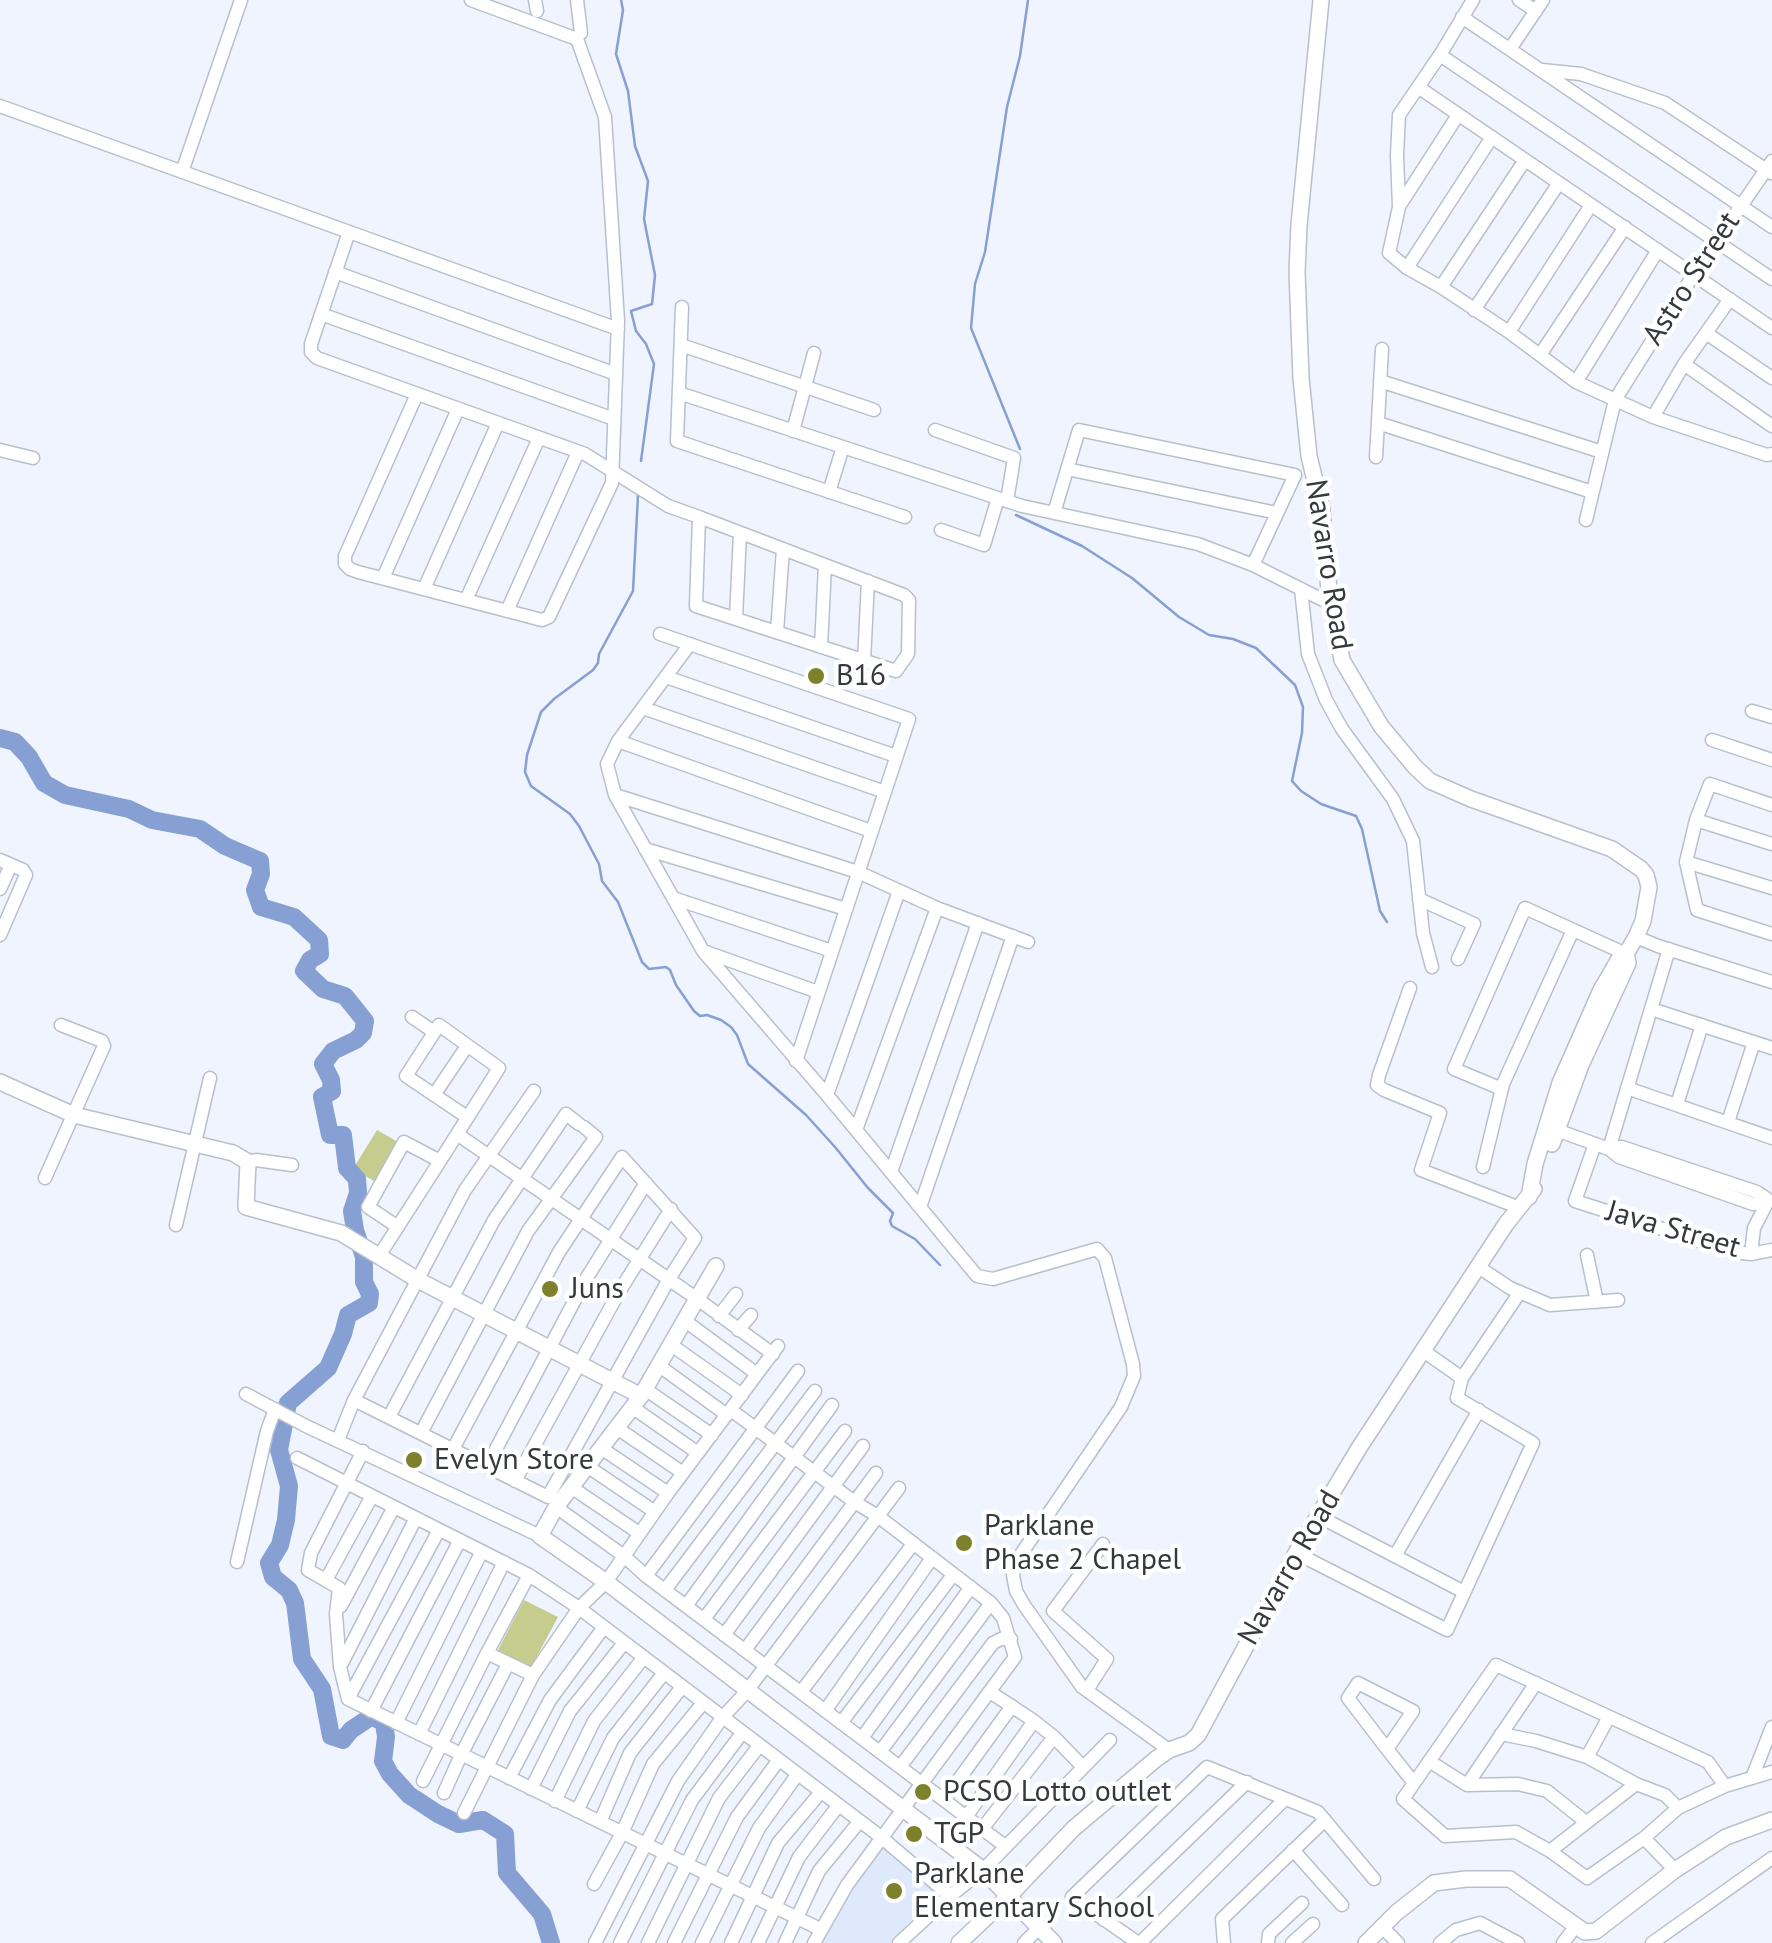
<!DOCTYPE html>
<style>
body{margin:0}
canvas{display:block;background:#eff4fe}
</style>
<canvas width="1772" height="1943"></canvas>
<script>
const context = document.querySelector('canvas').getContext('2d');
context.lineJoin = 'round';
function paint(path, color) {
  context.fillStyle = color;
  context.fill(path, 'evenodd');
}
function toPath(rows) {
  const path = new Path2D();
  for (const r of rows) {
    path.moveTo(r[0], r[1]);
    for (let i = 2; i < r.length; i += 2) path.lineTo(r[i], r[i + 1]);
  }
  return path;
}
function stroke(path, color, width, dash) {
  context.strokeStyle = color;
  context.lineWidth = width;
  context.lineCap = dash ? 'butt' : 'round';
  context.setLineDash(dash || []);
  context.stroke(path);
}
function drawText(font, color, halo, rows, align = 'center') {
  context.font = font + ' "PT Sans",sans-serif';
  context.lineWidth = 9;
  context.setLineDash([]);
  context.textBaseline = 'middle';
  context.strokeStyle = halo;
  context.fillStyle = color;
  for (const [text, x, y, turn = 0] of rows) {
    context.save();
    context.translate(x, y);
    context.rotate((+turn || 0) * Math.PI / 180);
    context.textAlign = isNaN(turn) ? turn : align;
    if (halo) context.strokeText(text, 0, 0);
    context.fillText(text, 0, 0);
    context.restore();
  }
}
paint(toPath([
 [882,1842,943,1895,891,1943,822,1943,850,1888]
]), '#dfe9fc');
paint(toPath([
 [377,1130,398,1142,374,1181,353,1169],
 [524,1600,558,1617,529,1671,497,1652]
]), '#c6cb8e');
stroke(toPath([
 [621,0,623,10,616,54,628,91,635,146,648,181,644,219,655,275,652,304,631,311,636,331,646,344,654,364,641,461],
 [1020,449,971,328,975,284,985,252,1007,107,1020,56,1028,0],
 [638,495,633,591,599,654,598,663,593,670,554,699,541,712,527,755,525,772,531,786,570,814,579,826,599,864,602,881,618,902,642,962,649,969,666,967,670,970,676,985,694,1011,700,1016,707,1015,721,1020,731,1027,737,1035,748,1064,806,1115,835,1147,868,1188,893,1213,890,1221,892,1226,915,1239,940,1265],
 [1016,515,1082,546,1132,578,1179,617,1209,635,1233,639,1256,648,1295,685,1303,707,1302,733,1292,781,1301,791,1321,804,1356,816,1362,829,1380,911,1387,922]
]), '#87a0d3', 2.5);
stroke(toPath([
 [0,738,15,742,29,757,44,783,65,795,129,809,152,820,200,829,225,846,260,861,261,874,255,890,261,907,294,917,319,940,320,954,310,960,304,971,323,989,345,996,365,1021,363,1033,356,1040,333,1051,323,1064,331,1080,332,1091,322,1097,330,1135,343,1135,347,1168,357,1179,358,1193,352,1211,355,1230,364,1257,364,1282,370,1294,369,1303,348,1315,343,1334,328,1368,288,1403,279,1450,289,1486,286,1520,280,1545,269,1563,273,1577,289,1590,295,1603,302,1659,322,1689,331,1736,343,1740,351,1730,372,1716,384,1723,386,1737,383,1761,390,1774,409,1795,438,1814,459,1824,483,1820,505,1834,507,1873,542,1914,551,1943]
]), '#87a0d3', 18);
const minor = toPath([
 [535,0,537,11],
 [577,0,581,33],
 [1473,0,1440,55,1399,115,1397,155,1399,207,1389,253,1407,268,1441,287,1509,332,1576,382,1653,417,1767,455,1772,454],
 [1519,0,1536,11],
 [1462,17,1772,227],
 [1510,49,1543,0],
 [1440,55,1772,279],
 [1542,70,1581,74,1665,103,1771,173],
 [1418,87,1772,328],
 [0,106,618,329],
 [182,172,241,0],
 [1400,205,1458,115],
 [349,232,311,344,311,352,317,358,585,454,668,506,699,517,825,565,904,595,909,600,908,654,896,671,696,606,699,517],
 [1407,268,1492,137],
 [335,272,616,374],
 [1441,287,1525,160],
 [682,307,677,441,905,517],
 [1474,310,1559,183],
 [321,314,614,419],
 [1509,332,1591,205],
 [1706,333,1772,378],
 [681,345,874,410],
 [1540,355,1625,227],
 [1684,364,1772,426],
 [1380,381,1602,452],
 [1576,382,1658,250],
 [679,393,1022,506,1198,544,1253,565,1331,604],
 [417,394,345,556,345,564,350,569,358,572,542,620,549,617,612,483,618,321,605,117,577,39,471,0],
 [1653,417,1684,364,1730,299],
 [1378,423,1592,492],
 [935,430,1014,458,1007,501],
 [793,431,814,353],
 [0,450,33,458],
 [1376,457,1382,349],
 [1067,469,1277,513],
 [829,492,843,447],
 [1054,513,1079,430,1295,475,1253,565],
 [1586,520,1615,400,1694,274,1772,161],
 [941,530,984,545,998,498],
 [383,578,458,409],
 [424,589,498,423],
 [1301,589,1308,654,1326,700,1342,729,1393,799,1413,841,1423,933,1432,967],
 [466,600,539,438],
 [507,611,578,452],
 [736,619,740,533],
 [777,632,783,549],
 [660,634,909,719,796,1061],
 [690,644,618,741,607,764,615,795,703,951,827,1095,977,1276,993,1279,1097,1249,1105,1258,1133,1364,1134,1376,1121,1407,1017,1560,1013,1575,1016,1591,1024,1605,1082,1687,1169,1750],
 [821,647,825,565],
 [864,661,868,581],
 [666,677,896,756],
 [643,708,885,792],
 [1752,711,1772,717],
 [1712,740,1772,760],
 [618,741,871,831],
 [615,795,858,872,937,908,1028,942],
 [1772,805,1710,784,1696,820,1686,862,1697,910,1772,934],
 [1696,820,1772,844],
 [645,849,846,909],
 [0,860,23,870,26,875,0,935],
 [1686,862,1772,888],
 [0,889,11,865],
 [673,898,832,951],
 [1419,899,1474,924,1458,959],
 [1636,937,1658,946,1772,982],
 [703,951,818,992],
 [1410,988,1379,1075,1377,1085,1384,1090,1440,1113,1421,1170,1520,1208],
 [1651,1009,1772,1048],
 [412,1017,434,1032],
 [1627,1088,1772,1138],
 [1502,1089,1454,1069,1525,908,1626,954],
 [434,1095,467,1046],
 [827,1095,899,891],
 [1677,1104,1702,1025],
 [1728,1122,1754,1042],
 [1551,1128,1609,1149,1619,1157,1753,1204,1768,1201],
 [856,1130,937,908],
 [457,1134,696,1298,773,1354],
 [1595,1144,1575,1201,1734,1252,1751,1254,1772,1250],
 [1609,1149,1669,949],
 [1609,1149,1622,1147,1757,1192,1770,1201],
 [248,1162,256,1160,292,1165],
 [1483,1167,1503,1084,1573,930],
 [891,1172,978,923],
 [45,1178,104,1046,102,1041,61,1025],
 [920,1207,1013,936],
 [176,1225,210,1078],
 [398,1227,368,1207,404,1142,440,1161],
 [1751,1254,1754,1228,1768,1201],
 [1587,1255,1597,1302],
 [379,1256,440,1161,499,1068,439,1025,406,1076,467,1117],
 [1477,1266,1510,1288,1550,1305,1618,1300],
 [719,1316,736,1294],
 [684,1320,757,1374],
 [738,1330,751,1315],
 [670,1344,742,1395],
 [1422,1350,1462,1378,1520,1292],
 [658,1365,727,1415],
 [645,1389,712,1435],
 [246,1394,306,1426,540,1536],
 [354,1400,548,1497,669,1279,695,1238,622,1157,559,1252,453,1449],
 [632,1407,698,1453],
 [731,1410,853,1501,879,1517,991,1603,1003,1618,1015,1657,847,1885,814,1943],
 [389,1417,494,1220,566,1114,579,1124],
 [617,1428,683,1473],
 [421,1433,528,1231,596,1137,584,1127],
 [338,1440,354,1400,465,1190,534,1091],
 [601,1448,668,1493],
 [363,1451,311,1553,308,1570,339,1588,336,1614,340,1667,348,1699,820,1929],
 [297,1458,529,1575,579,1608,881,1837,950,1896],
 [487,1466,586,1279,646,1183],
 [587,1466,655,1512],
 [515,1481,619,1292,671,1209],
 [571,1487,639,1533],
 [556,1507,624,1556,646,1576,1005,1846],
 [1318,1516,1464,1592],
 [1296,1553,1447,1630,1533,1443,1457,1398,1462,1378],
 [1395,1556,1479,1410],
 [237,1562,267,1431,275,1409],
 [529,1575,487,1653,533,1675],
 [646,1576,798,1371],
 [326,1580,372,1496],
 [665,1590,815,1391],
 [341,1606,394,1507],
 [686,1606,832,1405],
 [704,1619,845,1431],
 [724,1635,863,1446],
 [745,1650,876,1473],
 [342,1663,416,1518],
 [1087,1690,1107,1659,1053,1611,1103,1544],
 [801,1692,913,1544],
 [990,1692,1034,1721,1054,1737,1083,1767],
 [348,1699,439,1530],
 [371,1711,460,1540],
 [825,1711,932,1558],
 [396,1723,482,1551],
 [841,1723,953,1575],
 [419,1734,504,1562],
 [1501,1734,1536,1741,1587,1757,1636,1784,1665,1795,1678,1808],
 [862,1738,971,1587],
 [1387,1749,1413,1711,1358,1683,1348,1698,1387,1749,1414,1783],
 [880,1752,991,1603],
 [1587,1757,1609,1717],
 [1429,1761,1467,1785,1518,1784,1547,1791,1586,1822],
 [900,1767,993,1643,1001,1639,1011,1639],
 [509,1778,550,1700,604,1627],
 [1752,1778,1772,1727],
 [423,1781,487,1653],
 [1467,1785,1536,1683],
 [531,1789,570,1711,624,1643],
 [444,1793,461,1755,508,1664],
 [944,1800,1012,1706],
 [555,1801,594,1721,644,1657],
 [577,1811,613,1738,664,1673],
 [464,1813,533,1675,579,1608,606,1582,668,1493,778,1346],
 [966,1817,1034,1721],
 [600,1822,630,1753,682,1687],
 [982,1829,1054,1737],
 [1644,1838,1678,1808,1725,1786,1772,1772],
 [1293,1850,1342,1905],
 [1550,1851,1636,1784],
 [1675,1870,1644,1838,1587,1878,1550,1851,1516,1832,1445,1836,1403,1799,1496,1665,1708,1762,1725,1786],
 [594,1884,622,1833,653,1764,703,1703],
 [1104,1920,1247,1782],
 [1382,1927,1398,1943],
 [595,1943,678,1781,722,1718,747,1691,899,1488],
 [620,1943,692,1800,742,1733],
 [648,1943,719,1798,759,1746],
 [674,1943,737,1817,778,1761],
 [702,1943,759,1828,797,1775],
 [731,1943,778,1843,821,1792],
 [758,1943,799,1857,838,1806],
 [785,1943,819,1871,859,1822],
 [899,1943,950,1896,983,1870,1110,1740],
 [1024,1943,1039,1928],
 [1138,1943,1072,1897,1207,1767,1318,1812,1374,1879],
 [1140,1943,1285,1799],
 [1224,1943,1222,1919,1325,1820],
 [1268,1943,1269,1934,1302,1903],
 [1292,1943,1313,1924],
 [1440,1943,1456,1930,1480,1923,1518,1943],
 [1563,1943,1576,1926],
 [1652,1943,1772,1858]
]);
const tertiary = toPath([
 [1321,0,1299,225,1297,272,1301,378,1309,456,1322,510,1329,590,1342,660,1381,726,1415,767,1430,781,1471,799,1612,849,1641,869,1646,875,1649,887,1643,921,1636,937,1626,954,1619,959,1601,990,1560,1083,1535,1164,1529,1197],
 [0,1082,74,1115,233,1153,248,1162,246,1207,341,1233,418,1280,641,1396],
 [1552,1144,1581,1065,1628,963,1626,954],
 [716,1266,641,1396,556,1507,540,1536,606,1582,983,1870,1054,1943],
 [959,1943,1008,1897,1074,1828,1156,1759,1169,1750,1189,1743,1198,1735,1296,1553,1359,1448,1506,1224,1534,1189],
 [1366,1943,1396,1913,1434,1883,1466,1879,1510,1879,1585,1932,1596,1931,1675,1870,1726,1837,1772,1820]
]);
stroke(minor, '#b9bfcb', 15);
stroke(tertiary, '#b9bfcb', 18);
stroke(minor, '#fff', 12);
stroke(tertiary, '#fff', 15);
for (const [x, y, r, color] of [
 [816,676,10,"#7e812b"],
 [550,1289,10,"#7e812b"],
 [414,1460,10,"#7e812b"],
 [964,1543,10,"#7e812b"],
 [923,1792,10,"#7e812b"],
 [914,1834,10,"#7e812b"],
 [894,1891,10,"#7e812b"]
]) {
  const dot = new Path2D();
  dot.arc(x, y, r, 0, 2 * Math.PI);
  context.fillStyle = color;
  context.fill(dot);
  stroke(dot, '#fff', 4);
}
drawText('30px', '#35383d', '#fff', [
 ["Astro Street",1692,279,-57],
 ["Navarro Road",1328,565,81],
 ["Java Street",1673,1230,16],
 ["Navarro Road",1290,1568,-60]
]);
drawText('30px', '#35383d', '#fff', [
 ["B16",836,676],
 ["Juns",570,1289],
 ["Evelyn Store",434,1460],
 ["Parklane",984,1526],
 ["Phase 2 Chapel",984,1560],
 ["PCSO Lotto outlet",943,1792],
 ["TGP",934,1834],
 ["Parklane",914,1874],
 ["Elementary School",914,1908]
], 'left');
</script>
